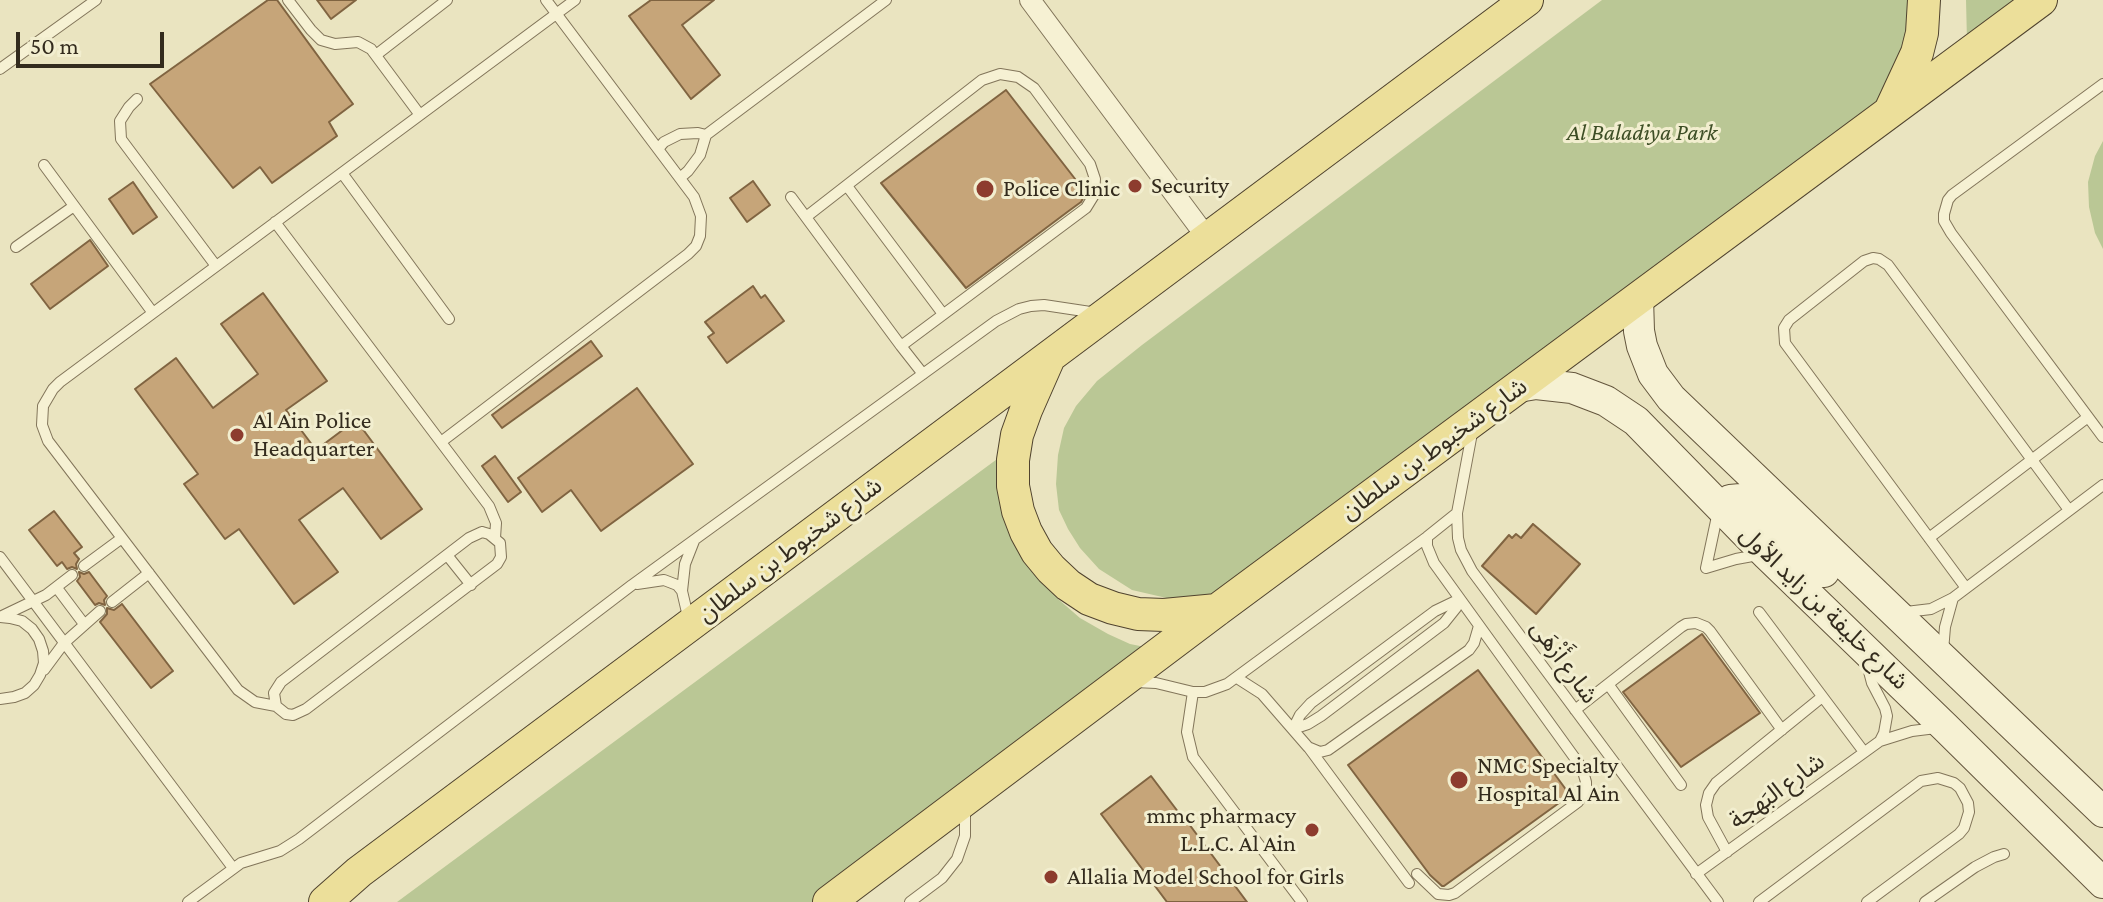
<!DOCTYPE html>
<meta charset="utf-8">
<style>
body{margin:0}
#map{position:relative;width:2103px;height:902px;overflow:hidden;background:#eae4c0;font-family:"Crimson Pro",serif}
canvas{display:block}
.scale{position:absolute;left:16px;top:32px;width:148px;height:36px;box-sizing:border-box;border:4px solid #332b1d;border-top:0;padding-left:10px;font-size:24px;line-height:28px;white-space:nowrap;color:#332b1d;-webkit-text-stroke:6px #f2eecf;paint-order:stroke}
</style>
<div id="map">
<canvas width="2103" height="902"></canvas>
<div class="scale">50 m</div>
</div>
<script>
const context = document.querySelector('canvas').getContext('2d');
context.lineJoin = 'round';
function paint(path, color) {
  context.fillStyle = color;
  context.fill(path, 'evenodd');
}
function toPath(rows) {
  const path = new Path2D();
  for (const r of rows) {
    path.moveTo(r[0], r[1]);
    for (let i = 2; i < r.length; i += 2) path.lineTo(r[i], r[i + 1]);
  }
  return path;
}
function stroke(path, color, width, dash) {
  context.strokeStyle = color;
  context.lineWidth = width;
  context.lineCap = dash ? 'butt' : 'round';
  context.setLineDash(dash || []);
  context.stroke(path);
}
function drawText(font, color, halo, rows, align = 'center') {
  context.font = font + ' "Crimson Pro","Noto Sans Arabic",serif';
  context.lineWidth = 6;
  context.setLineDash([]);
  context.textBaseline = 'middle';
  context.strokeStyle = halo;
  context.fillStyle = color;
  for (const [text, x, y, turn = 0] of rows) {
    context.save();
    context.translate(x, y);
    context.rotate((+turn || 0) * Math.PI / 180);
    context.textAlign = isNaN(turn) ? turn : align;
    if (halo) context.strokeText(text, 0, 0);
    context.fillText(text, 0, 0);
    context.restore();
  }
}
paint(toPath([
 [1602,0,1919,0,1902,85,1225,589,1201,599,1171,599,1132,590,1099,569,1080,548,1068,529,1059,510,1056,484,1058,455,1064,428,1076,406,1097,381,1142,345],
 [1966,0,2023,0,1967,41],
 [2103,141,2103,249,2095,233,2089,207,2088,182,2095,156],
 [1008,451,1043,580,1058,599,1080,618,1108,634,1130,644,1155,649,819,902,397,902]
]), '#bac795');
const building = toPath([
 [268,0,277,0,353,104,329,122,337,136,272,183,260,167,233,188,150,84,268,0],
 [317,0,356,0,331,19,317,0],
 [651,0,714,0,682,25,720,75,691,99,629,16,651,0],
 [1006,90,1086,193,1081,202,1070,210,966,288,881,183,1006,90],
 [753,181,770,205,747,222,730,198,753,181],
 [133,182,157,217,133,234,109,199,133,182],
 [90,240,108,266,50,309,31,284,90,240],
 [753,286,761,298,765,295,784,321,727,363,708,337,714,333,705,322,753,286],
 [263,293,327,381,286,410,316,450,356,420,422,509,381,539,343,488,299,520,338,572,294,604,239,529,225,539,184,484,198,474,135,389,176,358,213,408,258,374,221,324,263,293],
 [591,341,602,356,502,428,492,415,591,341],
 [637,388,693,464,601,531,571,490,542,512,518,478,637,388],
 [495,456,521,492,508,502,482,466,495,456],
 [54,511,82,547,74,553,79,559,76,564,77,569,72,567,67,569,62,562,57,566,29,530,54,511],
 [1533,524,1580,564,1536,614,1482,566,1509,535,1512,538,1516,534,1521,538,1533,524],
 [79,572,84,574,89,572,107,596,104,600,105,605,99,603,95,605,77,581,80,577,79,572],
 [122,604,173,671,151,688,100,622,107,614,107,608,114,610,122,604],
 [1702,634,1760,713,1681,767,1623,692,1702,634],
 [1478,670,1570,795,1444,886,1442,886,1430,875,1348,765,1478,670],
 [1151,776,1185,821,1186,820,1247,902,1167,902,1101,814,1151,776]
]);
paint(building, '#c6a579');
stroke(building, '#806441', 2);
const service = toPath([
 [288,0,311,30,321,40,335,44,358,42,371,49,420,115],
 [376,55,447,0],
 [0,69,96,0],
 [2103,84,1952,195,1948,200,1944,214,1944,221,1951,233,2103,437],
 [137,99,129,107,120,121,121,139,216,266],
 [658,149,664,142,680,134,698,133,706,135],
 [44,165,153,313],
 [342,173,449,319],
 [680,178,688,171,700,155,706,135,886,0],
 [847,186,943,314],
 [791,197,901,346,1086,208,1094,195,1095,179,1090,164,1034,88,1018,77,1000,74,982,80,806,217],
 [275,222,489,506,496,523,495,538],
 [16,247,74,206],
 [901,346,923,374],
 [1472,433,1457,513,1458,538,1461,550,1472,571,1718,902],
 [441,442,688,254,696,246,700,236,701,216,694,197,546,0],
 [482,532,489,534,500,543,501,557,497,564,306,709,293,715,286,714,276,706,274,693,281,682,469,538,482,532],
 [1929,538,2088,417],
 [447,555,471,585],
 [0,557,233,868],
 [84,566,122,538],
 [1706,568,1736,559,1758,555],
 [1706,568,1716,521,1719,511],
 [637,584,664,580,677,585,682,591,689,621],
 [57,588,84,624],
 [1966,588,1785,343,1784,328,1789,320,1864,261,1873,258,1879,259,1888,265,2069,510],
 [682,591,685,564,694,541],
 [112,602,149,573],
 [1759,612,1864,752],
 [1906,612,1931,609,1953,598,2103,485],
 [2,616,46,595,72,575],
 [0,617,10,618,22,621,32,629,39,639,43,651,44,663,40,675,34,685,25,693,14,697,0,699],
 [1943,651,1945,627,1953,598],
 [1867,664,1872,683,1885,708,1887,716,1884,733,1880,741],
 [44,670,64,643,100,611],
 [1237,678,1262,694,1308,747,1320,752,1328,750,1469,650,1474,643,1479,626],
 [1135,682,1156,683,1193,692,1205,692,1227,684,1427,537,1457,513],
 [1608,684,1681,785],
 [1193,692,1187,732,1193,757,1302,902],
 [276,706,255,702,238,690,48,441,42,425,43,406,53,389,60,382,575,0],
 [1575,710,1681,627,1686,624,1696,623,1706,627,1710,631,1782,730],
 [1293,729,1300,715,1311,703,1435,611,1460,599],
 [1293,729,1308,724,1321,716,1444,623,1456,608,1460,599],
 [1309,748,1409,883],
 [1727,852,1708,817,1706,805,1709,793,1716,783,1822,697],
 [1417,874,1438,894,1449,895,1455,893,1578,802,1586,790,1586,782,1582,768,1434,563,1427,546,1427,537],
 [1696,874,1880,741,1912,731,1936,728],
 [188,902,241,863,280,851,299,839,632,585,996,321,1019,309,1031,306,1044,305,1097,313],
 [910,902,942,878,957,859,965,836,965,807],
 [1759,902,1921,781,1938,778,1954,783,1960,788,1968,803,1969,812,1964,828,1959,834,1867,902],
 [1925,902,1975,867,1994,857,2004,854]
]);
const minor = toPath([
 [1030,0,1208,239]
]);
const secondary = toPath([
 [1638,298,1639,331,1642,346,1653,374,1671,398,2103,812],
 [1518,387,1536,384,1572,388,1606,401,1636,421,1767,555,1946,728,2103,883],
 [1721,508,1730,500,1741,499,1746,501,1824,572]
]);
const primary = toPath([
 [1891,109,1917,53,1922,33,1924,0],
 [1048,360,1026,410,1017,435,1013,460,1013,486,1018,511,1026,532,1037,552,1051,569,1068,585,1089,599,1113,608,1138,614,1164,615,1217,610],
 [325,902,359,872,1527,0],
 [829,902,1217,610,2041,0]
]);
stroke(service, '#82755a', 12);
stroke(minor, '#82755a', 22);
stroke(secondary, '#64563d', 32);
stroke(primary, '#50432e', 34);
stroke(service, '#f6f1d3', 10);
stroke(minor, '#f6f1d3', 20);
stroke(secondary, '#f6f1d3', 30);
stroke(primary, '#ecdf9a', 32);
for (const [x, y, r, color] of [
 [1135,186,8,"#8d3c2e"],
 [985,189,10,"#8d3c2e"],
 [237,435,8,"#8d3c2e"],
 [1459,780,10,"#8d3c2e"],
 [1312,830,8,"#8d3c2e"],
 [1051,877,8,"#8d3c2e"]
]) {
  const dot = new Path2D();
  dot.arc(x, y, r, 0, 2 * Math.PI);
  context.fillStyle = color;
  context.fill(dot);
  stroke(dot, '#f2eecf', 3);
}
drawText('italic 24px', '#3d4e25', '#f2eecf', [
 ["Al Baladiya Park",1642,133]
]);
drawText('24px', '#332b1d', '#f2eecf', [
 ["Security",1151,186],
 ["Police Clinic",1003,189],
 ["Al Ain Police",253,421],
 ["Headquarter",253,449],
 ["NMC Specialty",1477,766],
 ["Hospital Al Ain",1477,794],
 ["mmc pharmacy",1296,816,"right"],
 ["L.L.C. Al Ain",1296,844,"right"],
 ["Allalia Model School for Girls",1067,877]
], 'left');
drawText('24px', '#332b1d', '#f2eecf', [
 ["شارع شخبوط بن سلطان",1434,449,-36],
 ["شارع شخبوط بن سلطان",790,550,-37],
 ["شارع خليفة بن زايد الأول",1824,608,44],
 ["شارع أَزْهَى",1564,662,54],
 ["شارع البَهجة",1777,791,-36]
]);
</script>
